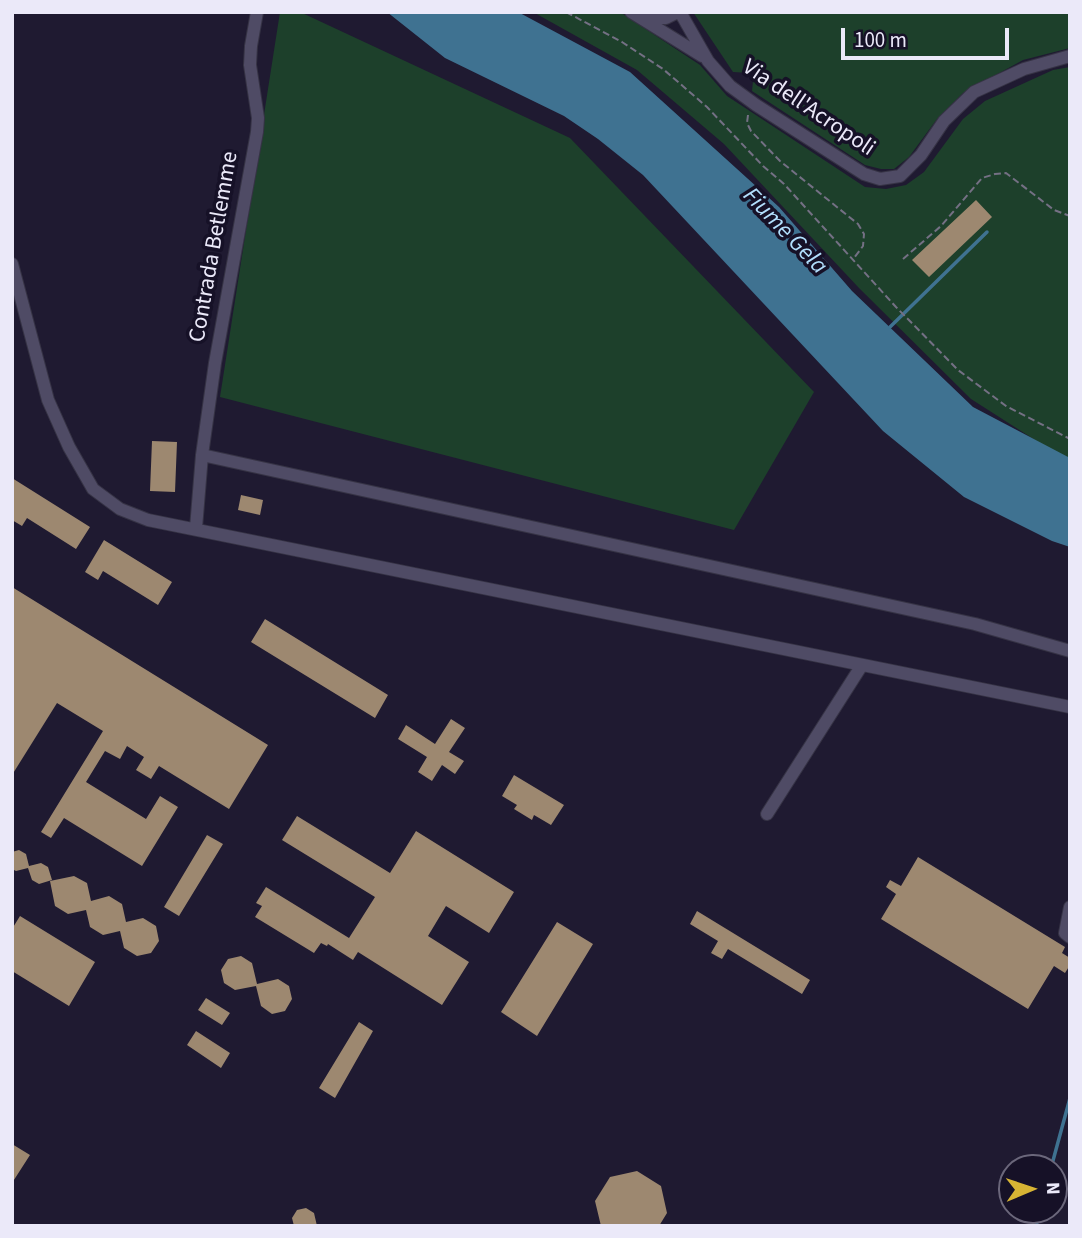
<!DOCTYPE html>
<style>
body{margin:0}
#map{position:relative;width:1082px;height:1238px;overflow:hidden;background:#1f1a31;font-family:"Source Sans 3",sans-serif}
canvas{display:block}
.frame{position:absolute;inset:0;border:14px solid #ebe9f9;pointer-events:none}
.north{position:absolute;left:998px;top:1154px;width:70px;height:70px;box-sizing:border-box;background:#161127;border:2px solid #6b677b;border-radius:50%;rotate:88deg;font-size:19px;font-weight:700;line-height:28px;text-align:center;color:#ebe9f9}
.north::after{content:'';display:block;margin:auto;width:24px;height:32px;background:#d7b434;clip-path:polygon(50% 0,100% 100%,50% 72%,0 100%)}
.scale{position:absolute;left:841px;top:28px;width:168px;height:32px;box-sizing:border-box;border:4px solid #ebe9f9;border-top:0;padding-left:9px;font-size:21px;line-height:24px;white-space:nowrap;color:#ebe9f9;-webkit-text-stroke:5px #161127;paint-order:stroke}
</style>
<div id="map">
<canvas width="1082" height="1238"></canvas>
<div class="frame"></div>
<div class="north">N</div>
<div class="scale">100 m</div>
</div>
<script>
const context = document.querySelector('canvas').getContext('2d');
context.lineJoin = 'round';
function paint(path, color) {
  context.fillStyle = color;
  context.fill(path, 'evenodd');
}
function toPath(rows) {
  const path = new Path2D();
  for (const r of rows) {
    path.moveTo(r[0], r[1]);
    for (let i = 2; i < r.length; i += 2) path.lineTo(r[i], r[i + 1]);
  }
  return path;
}
function stroke(path, color, width, dash) {
  context.strokeStyle = color;
  context.lineWidth = width;
  context.lineCap = dash ? 'butt' : 'round';
  context.setLineDash(dash || []);
  context.stroke(path);
}
function drawText(font, color, halo, rows, align = 'center') {
  context.font = font + ' "Source Sans 3",sans-serif';
  context.lineWidth = 7;
  context.setLineDash([]);
  context.textBaseline = 'middle';
  context.strokeStyle = halo;
  context.fillStyle = color;
  for (const [text, x, y, turn = 0] of rows) {
    context.save();
    context.translate(x, y);
    context.rotate((+turn || 0) * Math.PI / 180);
    context.textAlign = isNaN(turn) ? turn : align;
    if (halo) context.strokeText(text, 0, 0);
    context.fillText(text, 0, 0);
    context.restore();
  }
}
paint(toPath([
 [280,12,300,12,570,138,814,392,734,530,220,397],
 [533,12,620,12,700,65,727,96,865,187,886,189,906,185,924,172,963,119,985,101,1053,70,1070,67,1070,458,1057,454,971,399,859,288,724,144,637,70],
 [693,12,1070,12,1070,48,1023,60,963,93,937,119,909,157,894,169,881,169,865,165,752,91,753,81,750,73,733,72]
]), '#1d402b');
paint(toPath([
 [387,12,518,12,630,72,779,207,852,291,973,407,1070,458,1070,547,1052,541,964,497,883,431,643,175,598,139,564,116,445,58]
]), '#3f7291');
stroke(toPath([
 [890,327,987,232],
 [1051,1168,1070,1098],
 [1036,1226,1040,1210]
]), '#3f7291', 3.5);
paint(toPath([
 [976,200,992,217,929,277,912,260],
 [152,441,177,442,175,492,150,491],
 [12,478,90,527,76,549,27,518,22,526,12,520],
 [241,495,263,500,260,515,238,510],
 [104,540,172,582,158,605,103,571,98,580,85,572],
 [12,587,268,745,229,809,159,766,151,779,136,770,144,757,127,746,120,759,105,751,86,782,146,819,160,796,178,807,142,866,64,818,51,838,41,832,103,731,57,703,12,775],
 [265,619,388,695,375,718,251,642],
 [451,719,465,728,449,752,464,761,455,774,442,765,432,781,418,772,427,757,398,739,406,725,435,744],
 [514,775,564,805,551,825,534,815,532,820,514,809,517,805,502,796],
 [297,816,390,873,416,831,514,892,489,933,446,906,428,936,469,962,442,1005,358,952,353,960,328,944,327,946,321,943,314,953,255,917,262,906,256,903,266,887,349,938,375,897,282,840],
 [207,835,223,844,179,916,164,907],
 [19,850,26,854,29,866,41,863,48,867,52,880,39,884,32,880,28,868,16,871,12,869,12,852],
 [918,857,1065,947,1062,953,1070,958,1070,965,1065,973,1054,966,1028,1009,881,919,896,894,886,887,890,880,901,886],
 [74,876,87,883,91,901,109,896,122,904,126,922,143,918,156,926,159,941,151,953,137,956,124,948,120,931,103,935,90,927,86,910,68,914,55,906,50,881],
 [697,911,810,980,802,994,728,949,722,959,711,953,718,941,690,924],
 [20,916,95,962,69,1006,12,971,12,929],
 [557,922,593,944,537,1036,501,1012],
 [241,956,252,963,257,984,278,979,289,986,292,999,285,1011,272,1014,261,1006,256,986,235,990,224,983,221,970,228,959],
 [206,998,230,1013,222,1025,198,1010],
 [359,1022,373,1031,335,1098,319,1088],
 [196,1031,230,1053,221,1068,187,1045],
 [12,1144,30,1155,12,1183],
 [637,1171,661,1186,667,1213,659,1226,601,1226,595,1201,610,1177],
 [306,1208,314,1213,317,1226,294,1226,292,1218,297,1210]
]), '#9d8870');
const minor = toPath([
 [631,12,702,56],
 [680,12,708,61,730,86,756,105,864,174,880,179,900,176,921,155,944,121,974,92,1024,69,1070,56],
 [644,17,666,18,678,12],
 [12,264,48,400,69,447,93,489,120,509,148,520,1070,707],
 [202,455,975,624,1070,651],
 [196,528,202,455,215,363,257,132,258,118,250,65,251,46,257,12],
 [767,814,862,665],
 [1070,907,1065,933,1070,937]
]);
stroke(minor, '#363345', 14);
stroke(toPath([
 [566,12,622,42,663,69,707,107,763,166,784,184,896,307,958,370,1006,406,1070,439],
 [748,115,747,123,751,131,780,161,858,224,864,234,863,246,854,258],
 [903,259,941,226,982,178,995,174,1006,173,1054,210,1070,216]
]), '#747084', 2, [7, 3.5]);
stroke(minor, '#4f4b65', 12);
drawText('23px', '#ebe9f9', '#161127', [
 ["Via dell'Acropoli",808,109,34],
 ["Contrada Betlemme",215,247,-80]
]);
drawText('italic 24px', '#b2dffd', '#161127', [
 ["Fiume Gela",784,232,46]
]);
</script>
